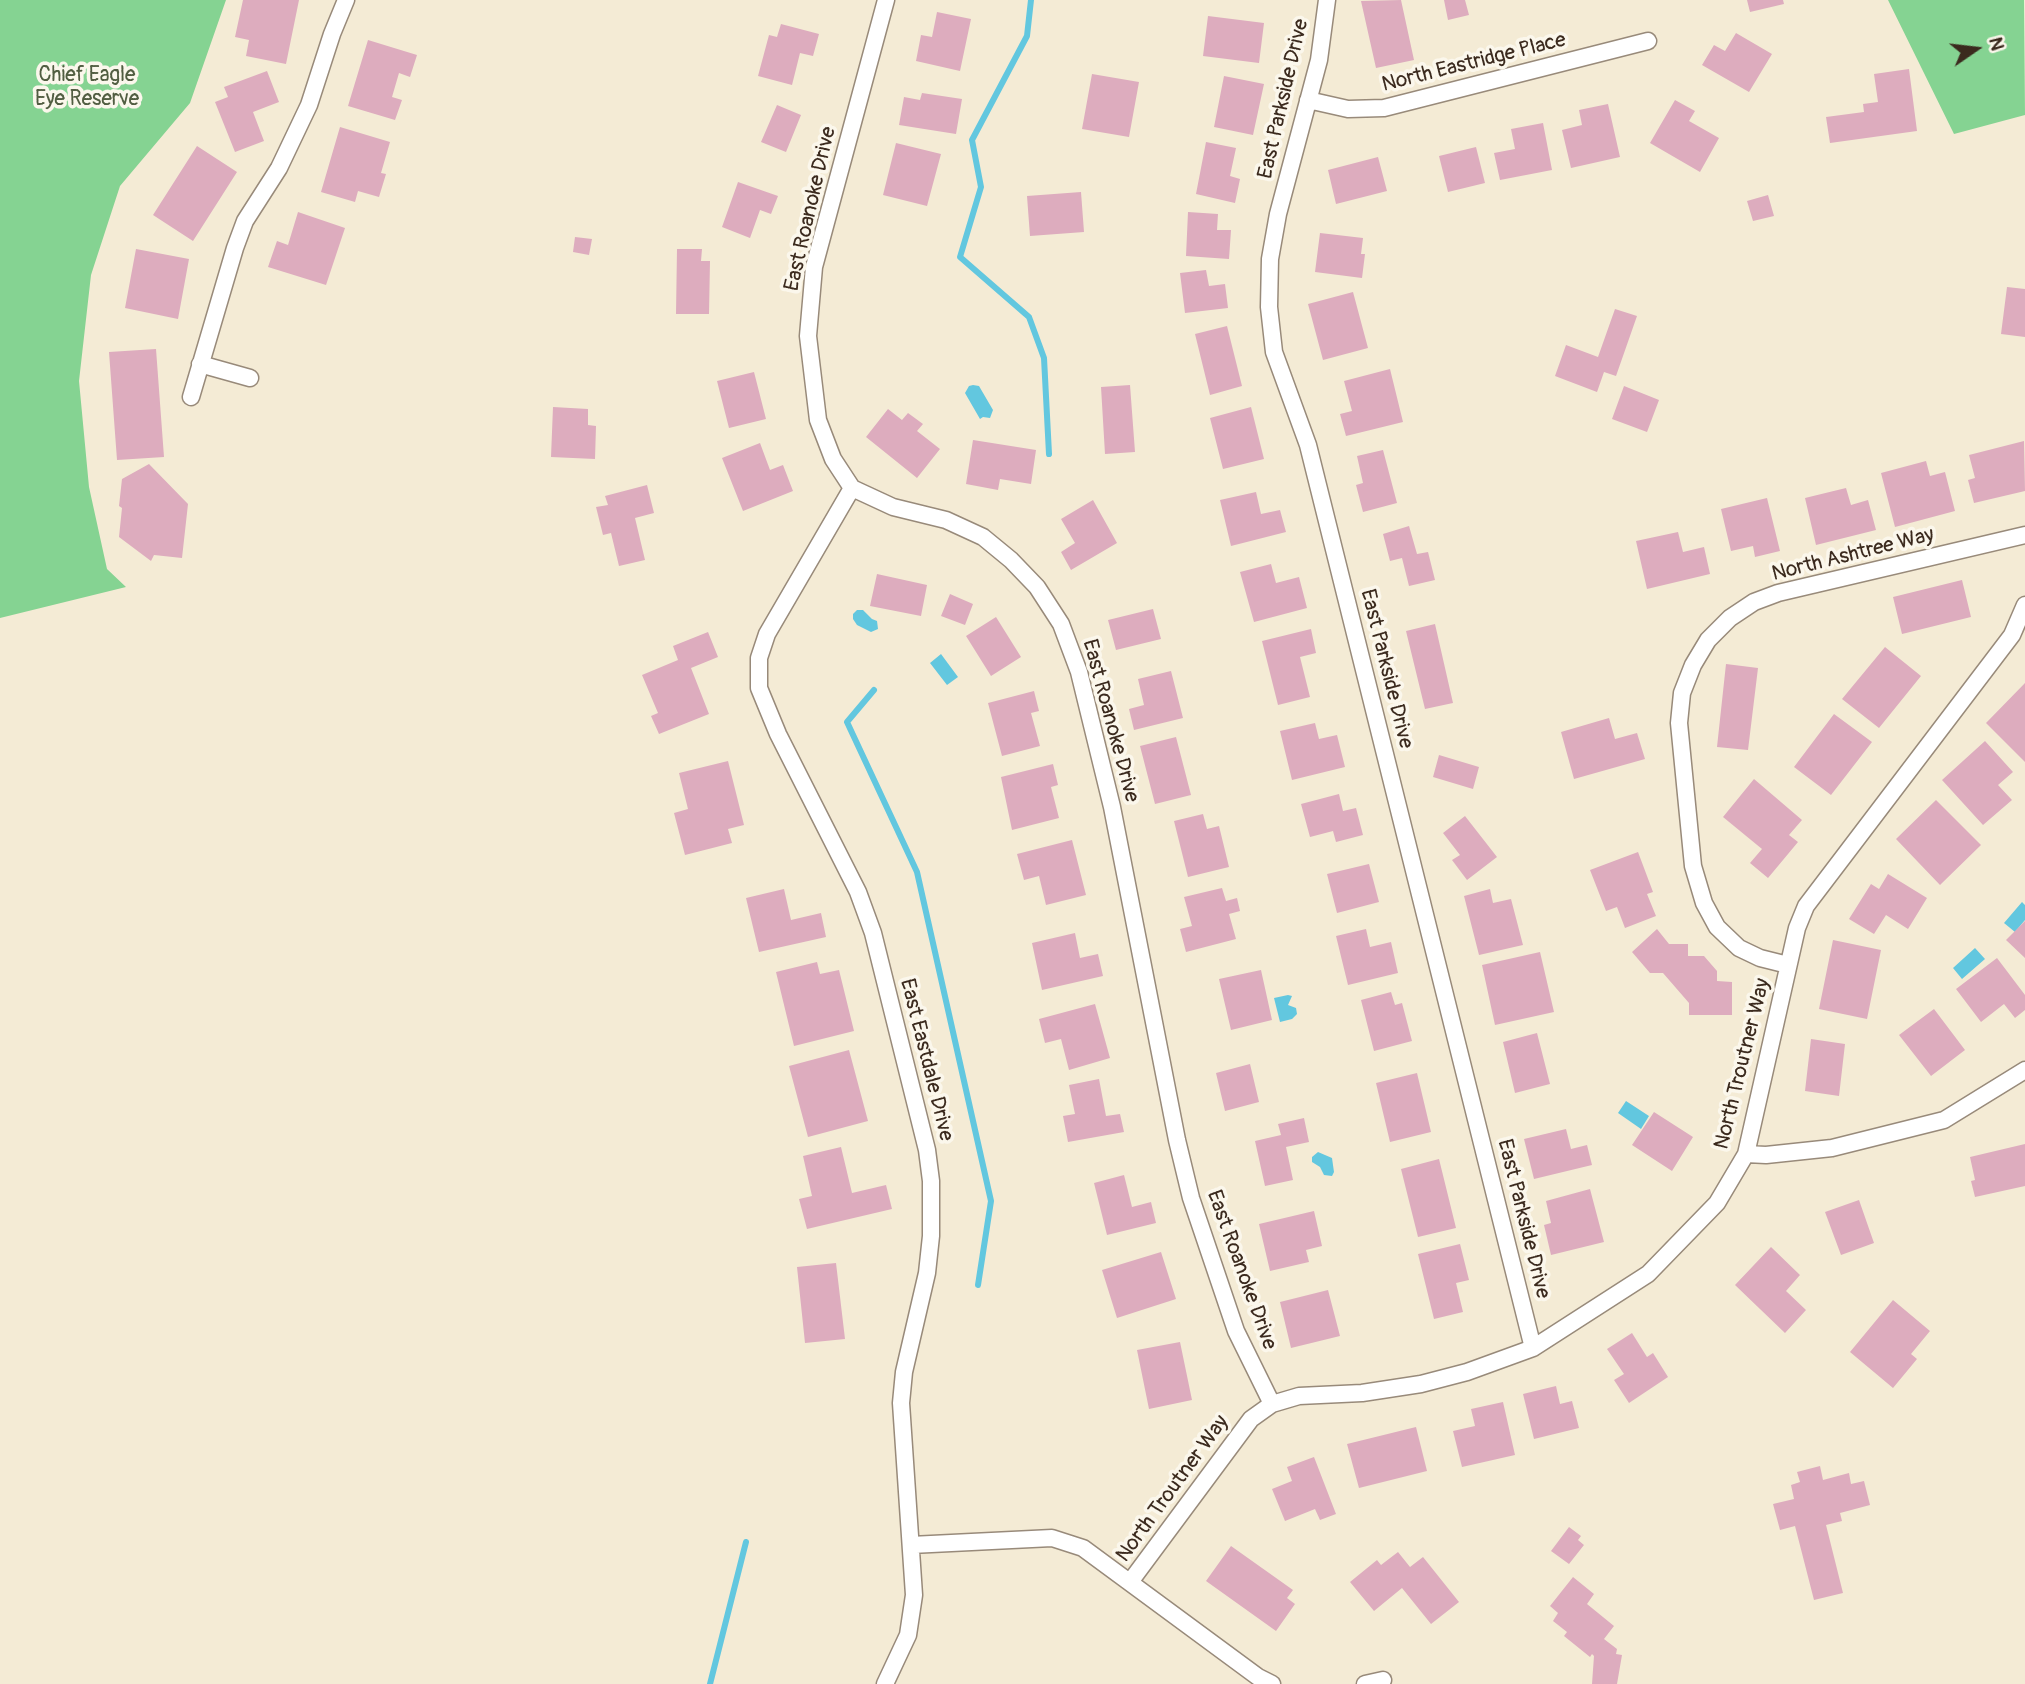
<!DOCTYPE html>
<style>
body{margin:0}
#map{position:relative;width:2025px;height:1684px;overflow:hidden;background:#f4ebd5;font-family:Pangolin,sans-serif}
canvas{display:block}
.north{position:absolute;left:1941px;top:14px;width:70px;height:70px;-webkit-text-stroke:5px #fbf7ec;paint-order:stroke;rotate:76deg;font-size:19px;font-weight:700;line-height:28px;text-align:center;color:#3b2a1e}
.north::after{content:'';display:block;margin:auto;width:24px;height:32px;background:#3b2a1e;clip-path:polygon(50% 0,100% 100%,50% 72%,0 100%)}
</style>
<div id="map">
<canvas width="2025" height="1684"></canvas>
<div class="north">N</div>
</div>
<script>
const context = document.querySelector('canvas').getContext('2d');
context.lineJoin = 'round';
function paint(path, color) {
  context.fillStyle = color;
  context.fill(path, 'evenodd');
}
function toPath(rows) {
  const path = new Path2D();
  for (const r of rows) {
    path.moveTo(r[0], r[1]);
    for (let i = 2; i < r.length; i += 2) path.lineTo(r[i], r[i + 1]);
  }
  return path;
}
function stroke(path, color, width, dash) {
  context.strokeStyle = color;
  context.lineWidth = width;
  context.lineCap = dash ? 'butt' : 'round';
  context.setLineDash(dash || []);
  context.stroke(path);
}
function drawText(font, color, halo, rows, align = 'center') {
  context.font = font + ' Pangolin,sans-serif';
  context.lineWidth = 7;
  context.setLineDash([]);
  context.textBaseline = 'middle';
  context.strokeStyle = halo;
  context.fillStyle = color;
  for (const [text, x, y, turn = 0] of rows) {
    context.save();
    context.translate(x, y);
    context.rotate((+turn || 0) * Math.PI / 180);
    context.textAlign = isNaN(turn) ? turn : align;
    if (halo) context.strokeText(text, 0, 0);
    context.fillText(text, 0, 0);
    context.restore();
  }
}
paint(toPath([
 [0,0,226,0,190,103,120,186,91,275,79,381,89,487,107,569,126,587,0,618],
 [1888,0,2024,0,2025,115,1954,134]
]), '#85d392');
paint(toPath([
 [973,385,979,386,993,410,990,418,983,417,980,419,965,393,969,386],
 [857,610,863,610,872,619,877,621,878,629,871,632,857,625,853,619,853,614],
 [941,654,958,677,947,685,930,663],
 [2022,902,2025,905,2025,920,2015,932,2004,923],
 [1975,948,1985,959,1962,979,1953,968],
 [1288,995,1292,996,1288,1005,1296,1008,1297,1014,1292,1019,1280,1022,1274,998],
 [1626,1101,1649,1116,1641,1129,1618,1113],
 [1318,1152,1332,1158,1334,1172,1332,1176,1324,1175,1320,1167,1312,1162,1312,1157]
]), '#62c7df');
stroke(toPath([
 [1031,0,1027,36,972,140,981,187,960,257,1029,317,1044,358,1049,454],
 [874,690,847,722,917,872,991,1201,978,1285],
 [710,1684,746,1542]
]), '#62c7df', 6);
paint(toPath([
 [243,0,299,0,286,64,246,56,249,40,235,37],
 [1401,0,1414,60,1376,68,1361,1],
 [1444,0,1465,0,1469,15,1448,20],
 [1747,0,1783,0,1784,4,1750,12],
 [937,12,971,19,960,71,916,61,921,35,932,37],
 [1208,16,1264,23,1259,63,1203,56],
 [781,24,819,34,813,56,800,53,792,85,758,76,769,35,777,37],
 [1736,33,1772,54,1749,92,1702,65,1714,45,1725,51],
 [368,40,417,55,410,77,399,73,392,97,402,100,395,120,348,106],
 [1909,69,1917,131,1830,143,1826,117,1864,112,1863,104,1878,102,1874,74],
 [267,71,279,102,253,112,264,141,235,152,215,102,228,97,224,87],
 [1092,74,1139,82,1129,137,1082,129],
 [1224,76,1264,84,1253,135,1214,127],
 [922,93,962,99,956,134,899,125,904,97,920,100],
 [1675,100,1695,111,1689,121,1719,138,1700,172,1650,143],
 [1608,104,1620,157,1571,168,1562,130,1582,125,1579,110],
 [777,105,801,115,786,152,761,142],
 [1543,123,1552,170,1500,180,1494,153,1515,149,1511,129],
 [340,127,390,142,381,173,386,174,379,197,358,191,355,202,321,192],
 [1206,142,1236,148,1230,176,1240,179,1235,203,1196,194],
 [896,143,941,154,927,206,883,195],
 [197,146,237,172,193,241,153,215],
 [1476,147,1485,183,1448,192,1439,156],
 [1378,157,1387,191,1336,204,1328,170],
 [738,182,778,196,771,214,760,210,750,238,722,227],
 [1081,192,1084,232,1030,236,1027,196],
 [1768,195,1774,216,1753,221,1747,201],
 [298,212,345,228,326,285,268,267,277,241,288,245],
 [1188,212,1218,214,1217,230,1231,230,1229,259,1186,256],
 [1320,233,1363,238,1361,254,1365,254,1362,278,1315,272],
 [575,237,592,239,589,255,573,252],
 [136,249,189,259,178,319,125,308],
 [677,249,702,249,701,261,710,261,709,314,676,314],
 [1206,270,1209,286,1225,284,1228,308,1185,313,1180,273],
 [2007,287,2025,289,2025,337,2001,334],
 [1353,292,1368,348,1323,360,1308,304],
 [1615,309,1637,316,1616,376,1604,372,1597,392,1555,376,1566,345,1598,357],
 [1227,326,1242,386,1210,395,1195,334],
 [156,349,164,457,117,460,109,352],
 [1390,369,1403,422,1346,436,1340,414,1352,411,1344,381],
 [754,372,766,419,729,428,717,381],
 [1130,385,1135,452,1105,454,1101,387],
 [1624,386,1659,400,1647,432,1612,419],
 [553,407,588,409,588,425,596,426,595,459,551,457],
 [1251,407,1264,459,1223,469,1210,418],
 [888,409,902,420,908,413,923,424,917,431,940,449,917,478,866,437],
 [973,440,1036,450,1031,484,1000,479,998,490,966,484],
 [2024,441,2025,491,1974,503,1968,480,1975,478,1969,455],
 [760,443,770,470,783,465,793,491,743,511,722,458],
 [1383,450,1397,503,1363,512,1356,485,1363,483,1357,456],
 [1926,461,1930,476,1945,472,1955,511,1895,527,1881,473],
 [149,464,188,504,182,558,154,555,151,561,119,537,122,508,119,506,122,479],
 [647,485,654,513,635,518,645,560,619,566,611,533,603,535,596,507,608,505,605,496],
 [1846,488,1851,505,1868,500,1876,530,1816,545,1805,498],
 [1256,492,1261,514,1280,510,1286,532,1231,546,1220,500],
 [1767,498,1780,551,1755,557,1753,546,1731,551,1721,509],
 [1093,500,1117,543,1071,570,1061,552,1075,543,1061,519],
 [1409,526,1417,554,1428,552,1435,580,1409,586,1402,558,1390,561,1383,534],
 [1678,532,1683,552,1704,547,1710,574,1647,589,1636,541],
 [1271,564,1276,583,1299,577,1307,608,1254,622,1240,572],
 [877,574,927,585,921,616,870,606],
 [1962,580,1971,617,1902,634,1893,597],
 [950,594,973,604,965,625,941,616],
 [1153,609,1161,639,1116,650,1108,620],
 [996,617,1021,657,991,676,966,636],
 [1435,624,1453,703,1425,709,1406,631],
 [1311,629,1316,653,1300,657,1310,697,1278,705,1262,641],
 [708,632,718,657,691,668,709,714,659,734,651,716,658,713,642,675,678,660,673,646],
 [1885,647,1921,676,1879,728,1842,699],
 [1726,664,1758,668,1748,750,1717,747],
 [1171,671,1183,718,1134,730,1129,709,1144,705,1138,679],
 [2025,683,2025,762,1986,723],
 [1034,691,1039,711,1031,713,1040,746,1002,756,988,703],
 [1834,714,1872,742,1831,795,1794,767],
 [1609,718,1615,739,1637,733,1645,759,1574,779,1561,732],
 [1315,723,1319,739,1337,735,1345,767,1292,780,1280,731],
 [1176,737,1191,795,1155,804,1140,746],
 [1985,741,2013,772,1998,785,2012,800,1983,825,1942,780],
 [1439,755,1479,767,1473,789,1433,777],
 [728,761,744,825,728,829,732,843,685,855,674,813,688,809,679,773],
 [1053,764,1058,785,1051,787,1059,818,1012,830,1001,777],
 [1754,779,1802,820,1789,835,1798,842,1768,878,1750,863,1762,849,1723,817],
 [1339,794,1343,811,1356,808,1363,835,1336,842,1333,831,1310,837,1301,804],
 [1936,800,1981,845,1940,885,1896,839],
 [1203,814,1207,829,1219,826,1229,867,1188,877,1174,821],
 [1465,816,1497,857,1467,880,1452,860,1460,855,1443,833],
 [1072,840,1086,895,1046,905,1039,876,1024,880,1017,854],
 [1638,852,1653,892,1647,894,1656,916,1625,928,1617,907,1606,911,1590,870],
 [1369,864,1379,902,1337,913,1327,874],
 [1888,874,1927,898,1908,929,1886,915,1874,934,1849,919,1871,884,1879,889],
 [1222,888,1226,901,1237,898,1240,911,1229,914,1236,939,1186,952,1180,929,1192,926,1184,897],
 [784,889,791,920,821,913,826,937,759,952,746,898],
 [1490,889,1493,903,1511,899,1523,945,1479,955,1464,896],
 [2025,921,2025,958,2006,940],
 [1366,929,1370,947,1391,942,1398,973,1348,985,1336,936],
 [1657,929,1669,944,1688,944,1688,956,1704,956,1717,971,1717,981,1732,982,1732,1015,1689,1015,1689,1003,1663,973,1650,973,1632,952],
 [1075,933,1080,958,1098,954,1103,976,1042,990,1032,943],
 [1833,940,1881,950,1867,1019,1819,1009],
 [1540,952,1554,1012,1495,1025,1482,965],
 [1997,958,2025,995,2025,1010,2015,1018,2004,1004,1981,1022,1956,989],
 [817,962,820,974,839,970,854,1031,794,1046,776,972],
 [1261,970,1272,1020,1231,1030,1219,979],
 [1391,992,1395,1005,1402,1003,1412,1041,1374,1051,1361,1000],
 [1095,1004,1110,1058,1069,1070,1061,1039,1045,1043,1039,1019],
 [1934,1009,1965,1050,1931,1076,1899,1035],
 [1537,1033,1550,1084,1515,1093,1503,1042],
 [1811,1039,1845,1044,1839,1096,1805,1091],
 [849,1050,868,1121,808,1137,789,1066],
 [1250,1064,1259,1102,1225,1111,1216,1073],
 [1417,1073,1431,1132,1390,1142,1376,1083],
 [1099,1079,1106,1116,1120,1114,1124,1132,1068,1142,1063,1116,1075,1114,1069,1085],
 [1654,1112,1693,1137,1672,1171,1632,1145],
 [1304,1118,1309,1142,1286,1147,1293,1180,1265,1186,1255,1141,1281,1135,1278,1124],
 [1566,1129,1571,1149,1587,1145,1592,1165,1534,1179,1524,1139],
 [2025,1144,2025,1186,1975,1197,1971,1181,1975,1180,1970,1157],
 [841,1147,852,1193,886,1185,892,1209,807,1229,799,1199,812,1196,803,1156],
 [1439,1159,1456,1228,1418,1237,1401,1169],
 [1124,1175,1132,1207,1151,1202,1156,1223,1107,1235,1094,1183],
 [1590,1189,1604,1242,1551,1255,1544,1225,1551,1223,1546,1201],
 [1859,1200,1874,1243,1841,1255,1825,1212],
 [1314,1211,1322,1246,1306,1250,1309,1262,1270,1271,1259,1224],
 [1460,1244,1469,1280,1456,1283,1463,1312,1434,1319,1418,1254],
 [1771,1247,1800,1275,1786,1291,1806,1310,1785,1333,1735,1285],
 [1161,1252,1176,1299,1117,1318,1102,1270],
 [836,1263,845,1339,805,1343,797,1267],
 [1328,1290,1340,1336,1291,1348,1280,1302],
 [1893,1300,1930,1331,1911,1354,1917,1359,1893,1388,1850,1352],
 [1632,1333,1647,1357,1653,1353,1668,1377,1629,1403,1614,1380,1624,1374,1607,1349],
 [1180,1342,1192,1400,1149,1409,1137,1350],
 [1556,1386,1560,1404,1572,1401,1579,1428,1534,1439,1523,1394],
 [1503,1402,1515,1455,1462,1467,1453,1431,1475,1426,1471,1409],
 [1416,1427,1427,1471,1359,1488,1347,1444],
 [1314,1457,1336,1514,1320,1520,1315,1509,1285,1521,1272,1489,1292,1481,1287,1467],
 [1820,1466,1823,1480,1849,1473,1851,1484,1864,1481,1870,1505,1840,1513,1842,1521,1826,1525,1843,1593,1814,1600,1795,1526,1780,1530,1773,1504,1794,1499,1791,1485,1800,1482,1797,1472],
 [1569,1527,1581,1536,1578,1540,1584,1545,1569,1564,1551,1551],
 [1231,1546,1293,1590,1287,1598,1295,1604,1276,1631,1206,1581],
 [1398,1552,1410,1567,1423,1557,1459,1602,1431,1624,1402,1588,1374,1611,1350,1582,1377,1560,1381,1565],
 [1573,1577,1594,1594,1587,1604,1614,1626,1604,1639,1617,1649,1616,1654,1622,1655,1617,1684,1592,1684,1594,1656,1592,1654,1590,1657,1564,1636,1567,1632,1553,1621,1558,1613,1550,1606]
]), '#ddacbe');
const street = toPath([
 [886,0,814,267,808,336,818,420,833,459,852,488,893,507,946,520,983,537,1011,560,1037,587,1061,624,1079,672,1112,807,1177,1140,1191,1198,1236,1331,1272,1404],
 [1327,0,1319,60,1278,214,1270,259,1269,307,1274,352,1308,445,1533,1348],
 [1308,100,1348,109,1384,108,1648,41],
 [200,364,250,378],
 [191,397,235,248,245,221,279,168,309,105,332,34,346,0],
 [852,488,767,634,759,658,759,688,778,734,858,892,873,933,927,1150,931,1181,931,1236,927,1273,904,1372,901,1403,914,1595,908,1635,885,1684],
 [1788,965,1760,958,1739,948,1717,927,1704,903,1693,866,1679,723,1682,693,1693,665,1708,640,1730,618,1754,602,1778,593,2025,535],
 [1746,1154,1766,1155,1832,1148,1944,1120,2025,1070],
 [911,1545,1052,1538,1083,1548,1258,1677,1272,1684],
 [1130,1582,1251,1419,1272,1404,1299,1396,1362,1393,1421,1384,1467,1372,1533,1348,1648,1274,1717,1203,1746,1154,1797,928,1806,906,2012,635,2025,605],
 [1365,1684,1383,1680]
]);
stroke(street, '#988a7a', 19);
stroke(street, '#fff', 16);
drawText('21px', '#3b2a1e', '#fbf7ec', [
 ["North Eastridge Place",1474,63,-14],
 ["East Parkside Drive",1284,99,-77],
 ["East Roanoke Drive",811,209,-77],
 ["North Ashtree Way",1853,555,-14],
 ["East Parkside Drive",1386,669,76],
 ["East Roanoke Drive",1110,721,75],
 ["East Eastdale Drive",926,1060,76],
 ["North Troutner Way",1743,1064,-76],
 ["East Parkside Drive",1523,1219,76],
 ["East Roanoke Drive",1241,1270,70],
 ["North Troutner Way",1173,1489,-54]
]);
drawText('21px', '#515d41', '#fbf7ec', [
 ["Chief Eagle",87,76],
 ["Eye Reserve",87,100]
]);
</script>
